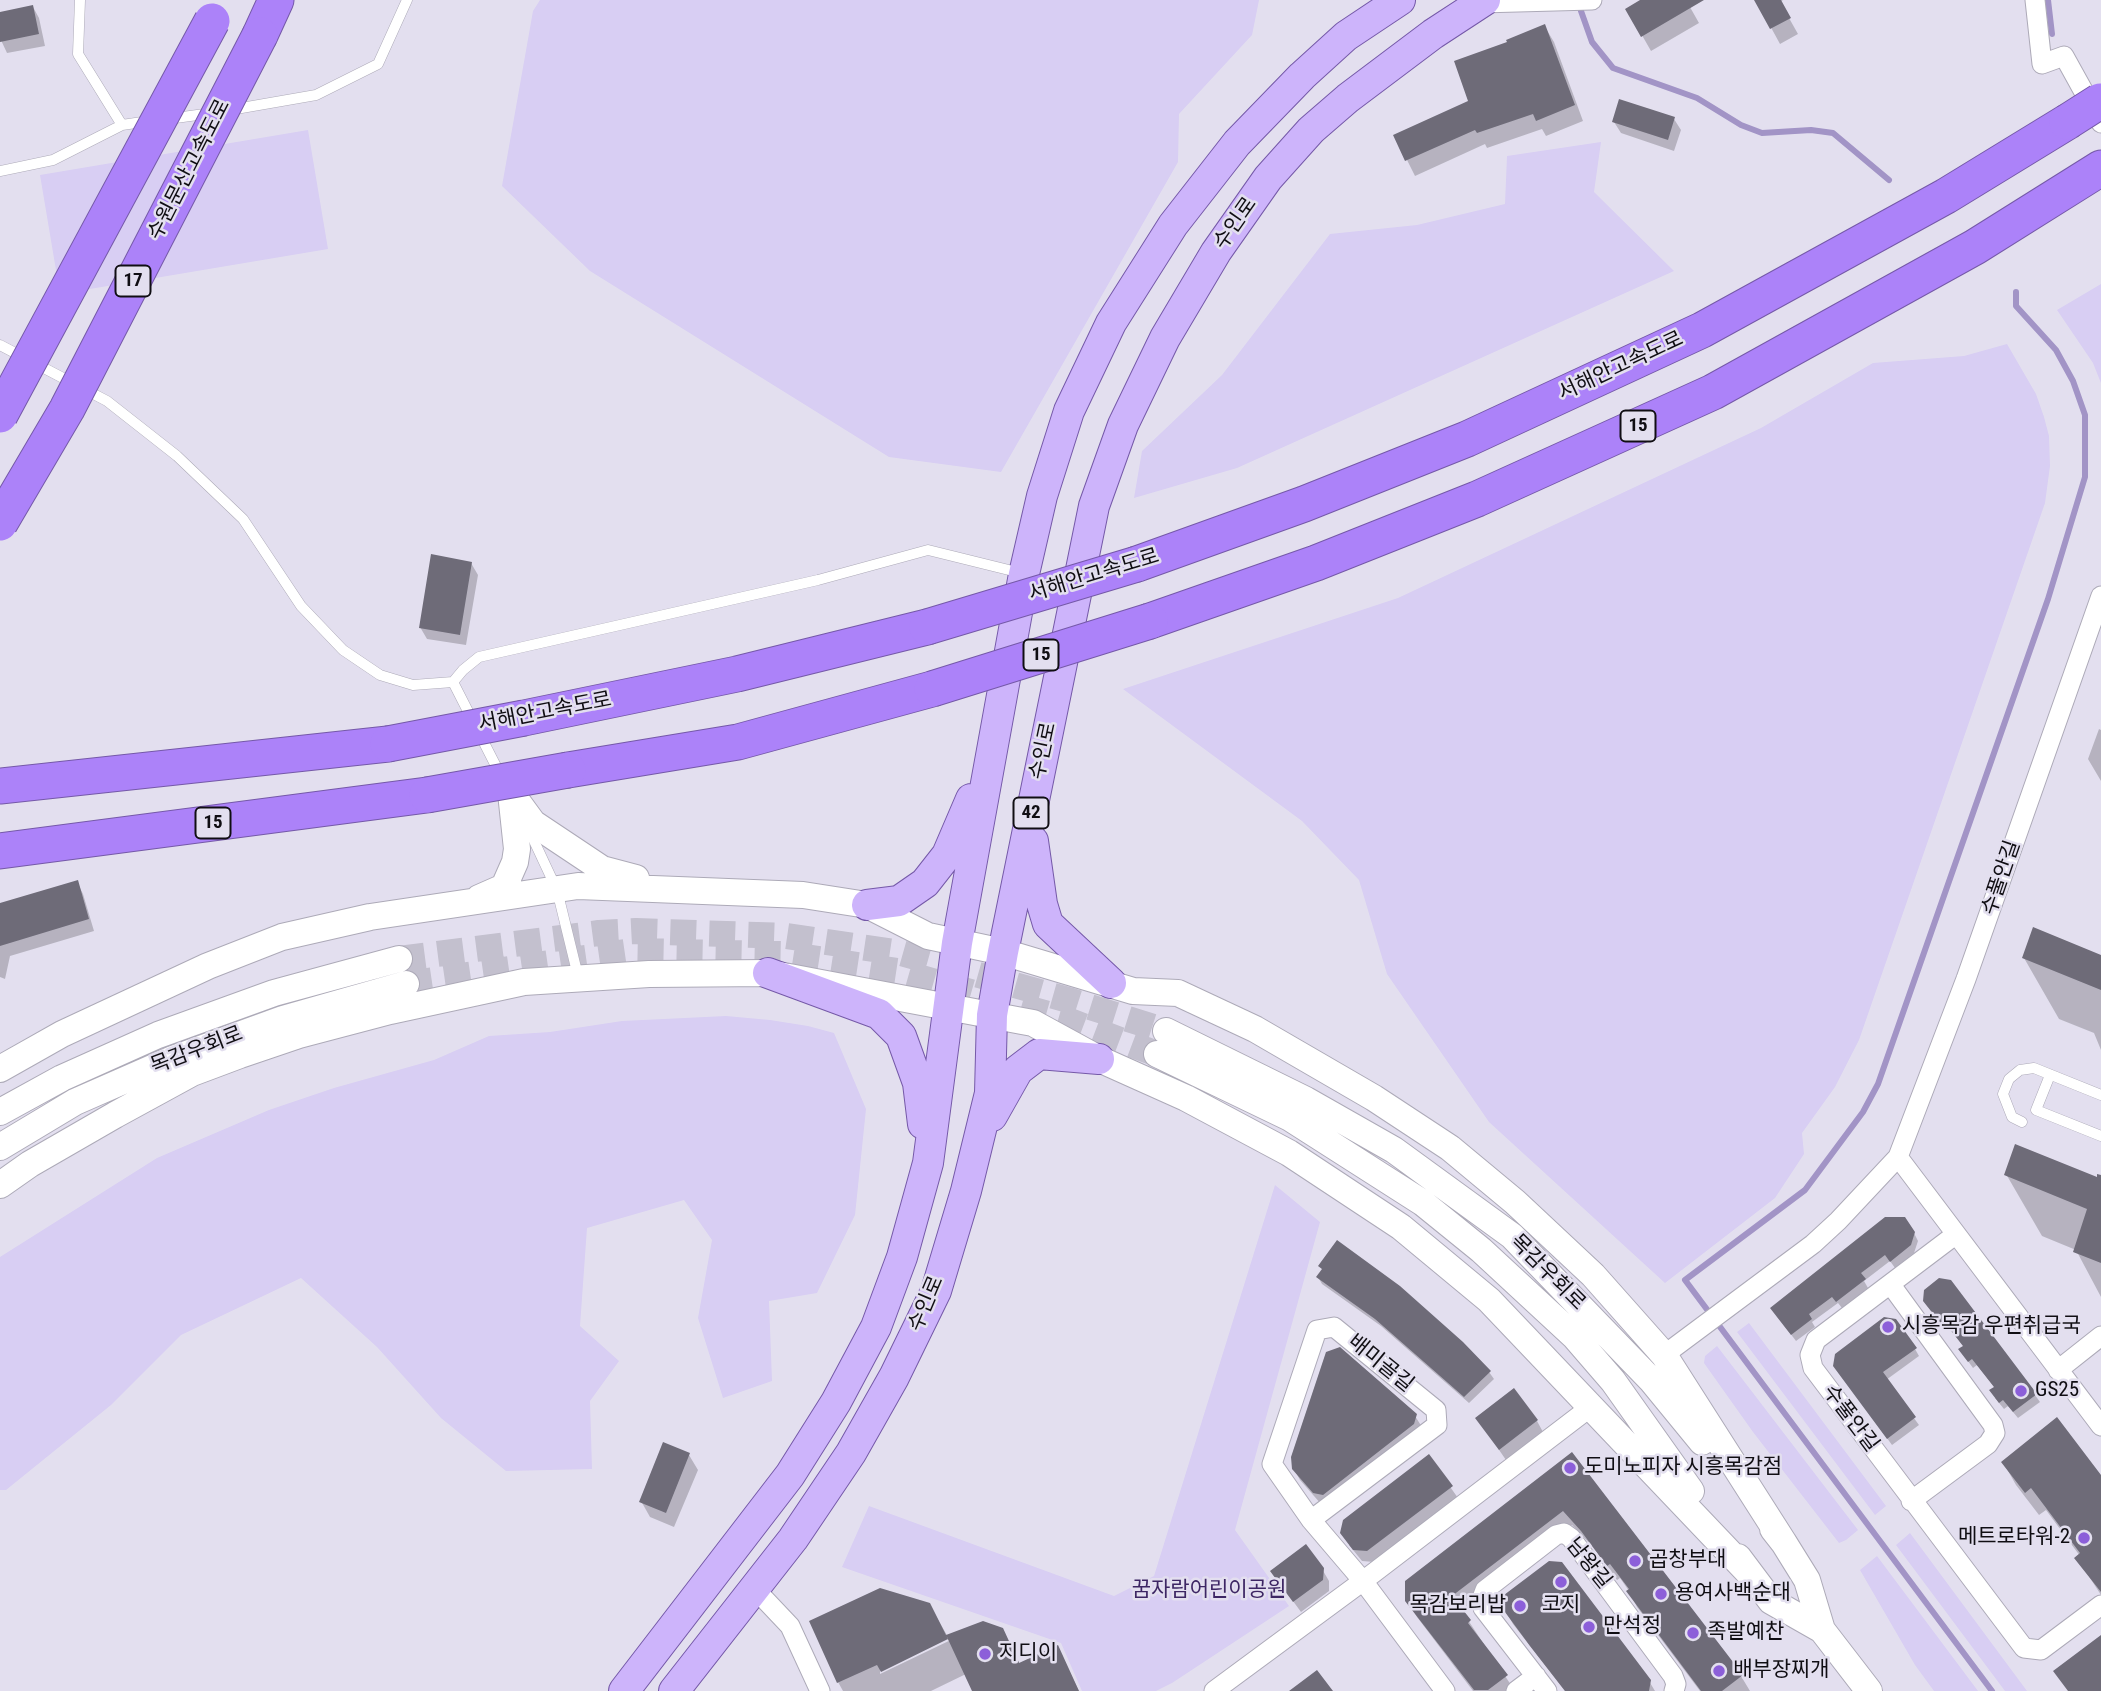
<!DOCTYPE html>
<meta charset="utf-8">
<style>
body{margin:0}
canvas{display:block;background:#e3dfef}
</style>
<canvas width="2101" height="1691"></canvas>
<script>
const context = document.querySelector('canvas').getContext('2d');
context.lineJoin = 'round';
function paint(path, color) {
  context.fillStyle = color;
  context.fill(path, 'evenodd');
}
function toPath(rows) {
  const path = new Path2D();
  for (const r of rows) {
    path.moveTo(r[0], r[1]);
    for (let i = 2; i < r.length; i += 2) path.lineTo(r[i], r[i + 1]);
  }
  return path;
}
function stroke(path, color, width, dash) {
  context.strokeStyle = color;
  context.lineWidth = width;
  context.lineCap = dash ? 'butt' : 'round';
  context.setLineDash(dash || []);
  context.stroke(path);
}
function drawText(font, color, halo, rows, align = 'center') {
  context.font = font + ' "Roboto Condensed","Noto Sans KR",sans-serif';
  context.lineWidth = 5;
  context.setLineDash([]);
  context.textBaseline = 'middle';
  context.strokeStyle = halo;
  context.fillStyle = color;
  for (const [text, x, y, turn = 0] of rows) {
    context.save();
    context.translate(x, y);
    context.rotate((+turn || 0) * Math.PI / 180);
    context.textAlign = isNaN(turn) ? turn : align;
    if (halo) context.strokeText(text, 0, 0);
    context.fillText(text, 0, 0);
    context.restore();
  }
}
paint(toPath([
 [540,0,1259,0,1252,35,1179,114,1178,162,1001,472,889,457,590,271,502,186,533,11],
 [308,130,328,249,60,294,40,175],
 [1601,142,1594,192,1674,271,1237,468,1134,498,1142,451,1222,375,1330,234,1417,225,1505,204,1507,156],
 [2101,284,2101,383,2093,363,2057,310],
 [2007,344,2036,394,2044,417,2049,436,2050,466,2045,503,1859,1040,1835,1087,1802,1133,1804,1154,1775,1198,1665,1283,1489,1122,1387,974,1359,880,1302,821,1123,689,1398,598,1761,428,1873,363,1964,356],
 [726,1016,770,1020,808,1026,834,1033,866,1109,855,1215,817,1293,769,1301,772,1381,723,1398,698,1318,712,1240,684,1200,587,1228,580,1326,619,1361,590,1401,592,1469,506,1471,441,1418,377,1347,301,1278,181,1335,111,1405,6,1490,0,1490,0,1257,157,1158,269,1110,334,1088,434,1060,489,1036,550,1032,622,1021],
 [1275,1185,1320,1222,1235,1530,1289,1606,1172,1683,1156,1691,1082,1691,1061,1643,842,1567,869,1506,1114,1596,1154,1576],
 [1749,1323,1886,1506,1875,1515,1737,1332],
 [1717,1346,1858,1530,1846,1540,1839,1543,1753,1432,1704,1363,1705,1356],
 [1910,1533,2027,1691,2005,1691,1896,1545],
 [1877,1556,1978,1691,1934,1691,1915,1665,1860,1570]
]), '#d8cef3');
paint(toPath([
 [1644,0,1686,0,1699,23,1651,51,1627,9],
 [1756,0,1783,0,1780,2,1798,34,1780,44],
 [33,7,39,18,45,46,7,53,0,38,0,14],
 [1545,27,1554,42,1583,121,1546,136,1542,129,1487,148,1485,144,1415,176,1407,160,1470,102,1509,43],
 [1674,119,1681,130,1674,151,1621,133,1614,122],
 [471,563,478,575,466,645,427,639,420,627],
 [2099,729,2101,730,2101,781,2088,759],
 [77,882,83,894,94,931,10,956,5,979,0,977,0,905],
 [2101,957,2101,1050,2094,1033,2059,1019,2024,958],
 [2006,1174,2101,1181,2101,1297,2076,1250,2042,1236],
 [1914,1233,1918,1241,1914,1253,1895,1268,1890,1261,1864,1281,1868,1288,1842,1308,1838,1303,1812,1322,1815,1327,1796,1341,1777,1316],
 [1320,1266,1489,1372,1494,1379,1469,1403,1381,1326,1322,1284,1318,1277,1323,1270],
 [1930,1309,2035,1395,2040,1402,2018,1418,2008,1406,2004,1409,1995,1398,1995,1388,1977,1365,1973,1368,1965,1357,1964,1347,1950,1329,1947,1331],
 [1915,1349,1919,1356,1886,1380,1919,1425,1892,1445,1840,1374],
 [1415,1416,1422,1427,1321,1504,1300,1480,1294,1469],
 [1477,1418,1537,1421,1543,1432,1506,1460],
 [689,1455,698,1470,674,1527,650,1517,641,1501],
 [1572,1455,1741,1676,1750,1691,1700,1691,1637,1607,1629,1591,1620,1578,1617,1580,1592,1546,1572,1525,1462,1611,1515,1691,1473,1691,1417,1617,1407,1600],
 [1429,1457,1458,1498,1374,1562,1362,1561,1349,1545],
 [2003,1462,2101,1477,2101,1595,2077,1558,2080,1556,2046,1510,2039,1515,2016,1485],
 [1322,1569,1329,1581,1329,1591,1301,1612,1279,1582],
 [929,1604,948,1637,954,1634,880,1670,880,1674,957,1637,1002,1629,1020,1664,1057,1647,1079,1691,974,1691,966,1674,931,1691,843,1691,838,1682],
 [1504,1608,1649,1681,1655,1691,1565,1691,1513,1624]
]), '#0003');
stroke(toPath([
 [2048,0,2052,34],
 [1581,11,1592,42,1613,68,1697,98,1741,125,1762,133,1811,130,1833,133,1889,180],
 [1992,1691,1685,1280,1805,1190,1863,1112,1878,1084,2048,599,2085,477,2085,415,2073,381,2056,350,2016,306,2016,292]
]), '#a294c6', 6);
paint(toPath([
 [1640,0,1704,0,1641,37,1625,9],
 [1754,0,1781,0,1791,18,1770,29],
 [33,5,39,34,0,42,0,12],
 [1545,24,1575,105,1536,121,1533,114,1477,133,1475,130,1405,161,1393,135,1468,101,1454,61,1507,42,1506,40],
 [1619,99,1675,117,1668,140,1612,122],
 [431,554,472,562,460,635,419,628],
 [78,880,89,919,0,946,0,903],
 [2033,927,2101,955,2101,990,2022,958],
 [2015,1144,2097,1177,2097,1174,2101,1175,2101,1263,2073,1252,2087,1209,2004,1175],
 [1885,1217,1905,1217,1915,1232,1911,1245,1890,1262,1885,1255,1861,1273,1866,1279,1836,1302,1832,1297,1809,1314,1812,1319,1791,1335,1770,1308],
 [1337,1240,1400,1286,1463,1342,1491,1371,1464,1397,1375,1319,1316,1277,1322,1269,1318,1266],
 [1939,1278,1951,1280,2037,1394,2013,1412,2003,1400,1999,1403,1989,1390,1994,1387,1972,1359,1968,1362,1958,1349,1963,1346,1945,1323,1942,1325,1923,1301,1924,1290],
 [1884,1317,1896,1319,1917,1348,1883,1372,1916,1417,1887,1439,1833,1366,1835,1354],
 [1340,1347,1417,1414,1414,1424,1323,1495,1313,1493,1292,1469,1291,1457,1326,1352],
 [1514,1388,1538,1420,1499,1450,1475,1418],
 [2057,1417,2101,1475,2101,1592,2074,1558,2080,1553,2031,1488,2025,1493,2001,1462],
 [663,1442,690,1453,666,1513,639,1502],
 [1572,1452,1743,1675,1722,1691,1701,1691,1626,1591,1629,1589,1610,1564,1607,1566,1581,1531,1563,1511,1452,1596,1471,1620,1468,1623,1508,1675,1488,1690,1474,1690,1405,1601,1405,1581],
 [1429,1454,1453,1486,1367,1551,1353,1550,1340,1533,1343,1520],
 [1306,1544,1324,1568,1323,1580,1293,1602,1270,1571],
 [1549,1561,1562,1562,1651,1680,1649,1691,1565,1691,1530,1646,1502,1608,1504,1595],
 [880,1588,930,1603,948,1639,881,1672,877,1665,837,1683,809,1621],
 [983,1621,1003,1628,1019,1663,1058,1645,1079,1691,972,1691,946,1635],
 [2101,1635,2101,1691,2068,1691,2053,1671],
 [1317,1670,1333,1691,1289,1691]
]), '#6e6b78');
stroke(toPath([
 [399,959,599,933,636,931,787,936,901,953,1068,1000,1166,1031],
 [406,984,633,951,785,954,897,971,1062,1018,1157,1054]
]), '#c3c0ce', 26, [26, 13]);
const lane = toPath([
 [80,0,78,54,122,125],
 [230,110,316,95,378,64,407,0],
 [168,119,212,113],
 [0,171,53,160,122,125,149,121],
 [0,345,107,401,177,456,243,519,301,606,343,650,380,675,413,685,453,682,500,774],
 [453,682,463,670,479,657,818,580,928,550,1021,573],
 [528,828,557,890,578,976],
 [2050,1075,2036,1110,2101,1136],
 [2022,1122,2012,1117,2003,1094,2009,1079,2020,1070,2034,1068,2101,1095]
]);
const street = toPath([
 [2035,0,2042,64,2064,56,2101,123],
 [1481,3,1592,0],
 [1898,1157,2101,1426],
 [1955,1235,1816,1340,1810,1355,1813,1368,2024,1648,2041,1650,2101,1605],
 [1891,1285,1993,1425,1995,1433,1988,1444,1911,1501],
 [1664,1355,1813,1244,1838,1221,1898,1157,1966,979,2101,596],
 [2058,1370,2101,1336],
 [1311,1520,1437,1425,1436,1410,1334,1327,1317,1330,1272,1464,1311,1520,1363,1581,1445,1691],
 [754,1588,790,1626,820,1691],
 [1214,1691,1363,1581,1592,1406],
 [1516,1691,1536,1676],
 [1547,1691,1483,1608,1482,1598,1485,1590,1556,1535,1564,1533,1571,1538,1673,1676,1676,1684,1674,1691]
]);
const secondary = toPath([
 [511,793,533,823,602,869,636,878],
 [479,898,504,887,515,862,517,849,511,793],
 [1166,1031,1306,1100,1394,1150,1512,1236,1652,1381,1702,1442],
 [1157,1054,1290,1118,1423,1203,1481,1250,1575,1337,1613,1381,1691,1491],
 [0,1069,62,1034,208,966,282,937,370,917,578,886,803,895,867,905,928,936,1003,952,1133,991,1178,993,1255,1029,1374,1098,1450,1148,1515,1202,1593,1275,1664,1355,1784,1543],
 [0,1112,62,1078,158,1035,274,993,399,959],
 [0,1147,75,1102,173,1059,283,1019,406,984],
 [0,1185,30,1164,115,1115,192,1073,240,1055,299,1035,390,1011,524,982,649,974,768,973,1022,1021,1033,1023,1099,1059,1186,1098,1289,1153,1401,1227,1489,1300,1748,1572],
 [1773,1529,1784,1543,1807,1580,1822,1630,1869,1691],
 [1738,1557,1771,1601,1822,1630]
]);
const primary = toPath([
 [1033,841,1042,904,1048,924,1111,983],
 [867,905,899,901,925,883,947,855,971,799],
 [768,973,879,1014,901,1036,918,1083,923,1124],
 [992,1116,1018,1070,1039,1054,1099,1059],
 [624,1691,790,1475,836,1402,876,1327,902,1257,928,1163,957,943,1024,574,1042,496,1069,411,1111,323,1173,225,1237,143,1302,76,1346,36,1400,0],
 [674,1691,793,1539,851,1453,894,1377,936,1291,966,1191,990,1093,992,1015,1003,952,1094,506,1123,425,1165,338,1216,252,1268,178,1311,130,1348,98,1433,34,1485,0]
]);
const highway = toPath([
 [260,35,276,0],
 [1137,564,1304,504,1467,439,1702,330,1946,196,2067,122],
 [1150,621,1316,563,1477,499,1713,392,1975,247,2101,168],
 [524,718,737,674,927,627],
 [568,770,738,742,932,689],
 [0,786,388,744],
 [0,851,427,795]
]);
stroke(lane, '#adaab8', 11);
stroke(street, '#adaab8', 21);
stroke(secondary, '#adaab8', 28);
stroke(primary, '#7559a8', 32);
stroke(highway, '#7559a8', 37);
stroke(lane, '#fff', 10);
stroke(street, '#fff', 19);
stroke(secondary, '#fff', 26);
stroke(primary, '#cdb4fb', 30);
stroke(highway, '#ac82f9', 35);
const highwayBridge = toPath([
 [2067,122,2100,101],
 [0,415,212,21],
 [0,523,67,409,260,35],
 [927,627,1137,564],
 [932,689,1150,621],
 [388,744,524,718],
 [427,795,568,770]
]);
stroke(highwayBridge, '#7559a8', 37, []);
stroke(highwayBridge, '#ac82f9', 35);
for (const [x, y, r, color] of [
 [1888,1327,7,"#8c5fd9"],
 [2021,1391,7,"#8c5fd9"],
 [1570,1468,7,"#8c5fd9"],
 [2084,1538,7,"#8c5fd9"],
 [1635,1561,7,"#8c5fd9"],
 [1561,1582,7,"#8c5fd9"],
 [1661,1594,7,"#8c5fd9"],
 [1520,1606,7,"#8c5fd9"],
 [1589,1627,7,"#8c5fd9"],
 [1693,1633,7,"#8c5fd9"],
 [985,1654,7,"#8c5fd9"],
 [1719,1671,7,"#8c5fd9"]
]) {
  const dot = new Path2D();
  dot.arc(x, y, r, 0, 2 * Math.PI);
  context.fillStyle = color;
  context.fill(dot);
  stroke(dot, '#e3dfef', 2.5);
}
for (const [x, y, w] of [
 [133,281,35],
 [1638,426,35],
 [1041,655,35],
 [1031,813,35],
 [213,823,35]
]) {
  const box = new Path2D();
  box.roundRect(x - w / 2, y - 15.5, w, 31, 5);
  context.fillStyle = '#e3dfef';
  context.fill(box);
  stroke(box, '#100e13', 2);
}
drawText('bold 19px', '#100e13', null, [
 ["17",133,281],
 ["15",1638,426],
 ["15",1041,655],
 ["42",1031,813],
 ["15",213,823]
]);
drawText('21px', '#100e13', '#e3dfef', [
 ["수원문산고속도로",190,170,-63],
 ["수인로",1236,224,-55],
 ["서해안고속도로",1621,367,-25],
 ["서해안고속도로",1094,576,-17],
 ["서해안고속도로",545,713,-11],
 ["수인로",1044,751,-78],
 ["수풀안길",2002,878,-71],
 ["목감우회로",197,1051,-21],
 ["목감우회로",1547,1273,45],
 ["수인로",927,1304,-67],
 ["배미골길",1380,1364,39],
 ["수풀안길",1850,1419,53],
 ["남왕길",1588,1564,51]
]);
drawText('21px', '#100e13', '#e3dfef', [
 ["시흥목감 우편취급국",1902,1327],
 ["GS25",2035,1391],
 ["도미노피자 시흥목감점",1584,1468],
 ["메트로타워-2",2070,1538,"right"],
 ["곱창부대",1649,1561],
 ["용여사백순대",1675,1594],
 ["목감보리밥",1506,1606,"right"],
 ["코지",1561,1606,"center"],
 ["만석정",1603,1627],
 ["족발예찬",1707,1633],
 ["지디이",999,1654],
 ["배부장찌개",1733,1671]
], 'left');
drawText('21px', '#3d2664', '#e3dfef', [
 ["꿈자람어린이공원",1209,1591]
]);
</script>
